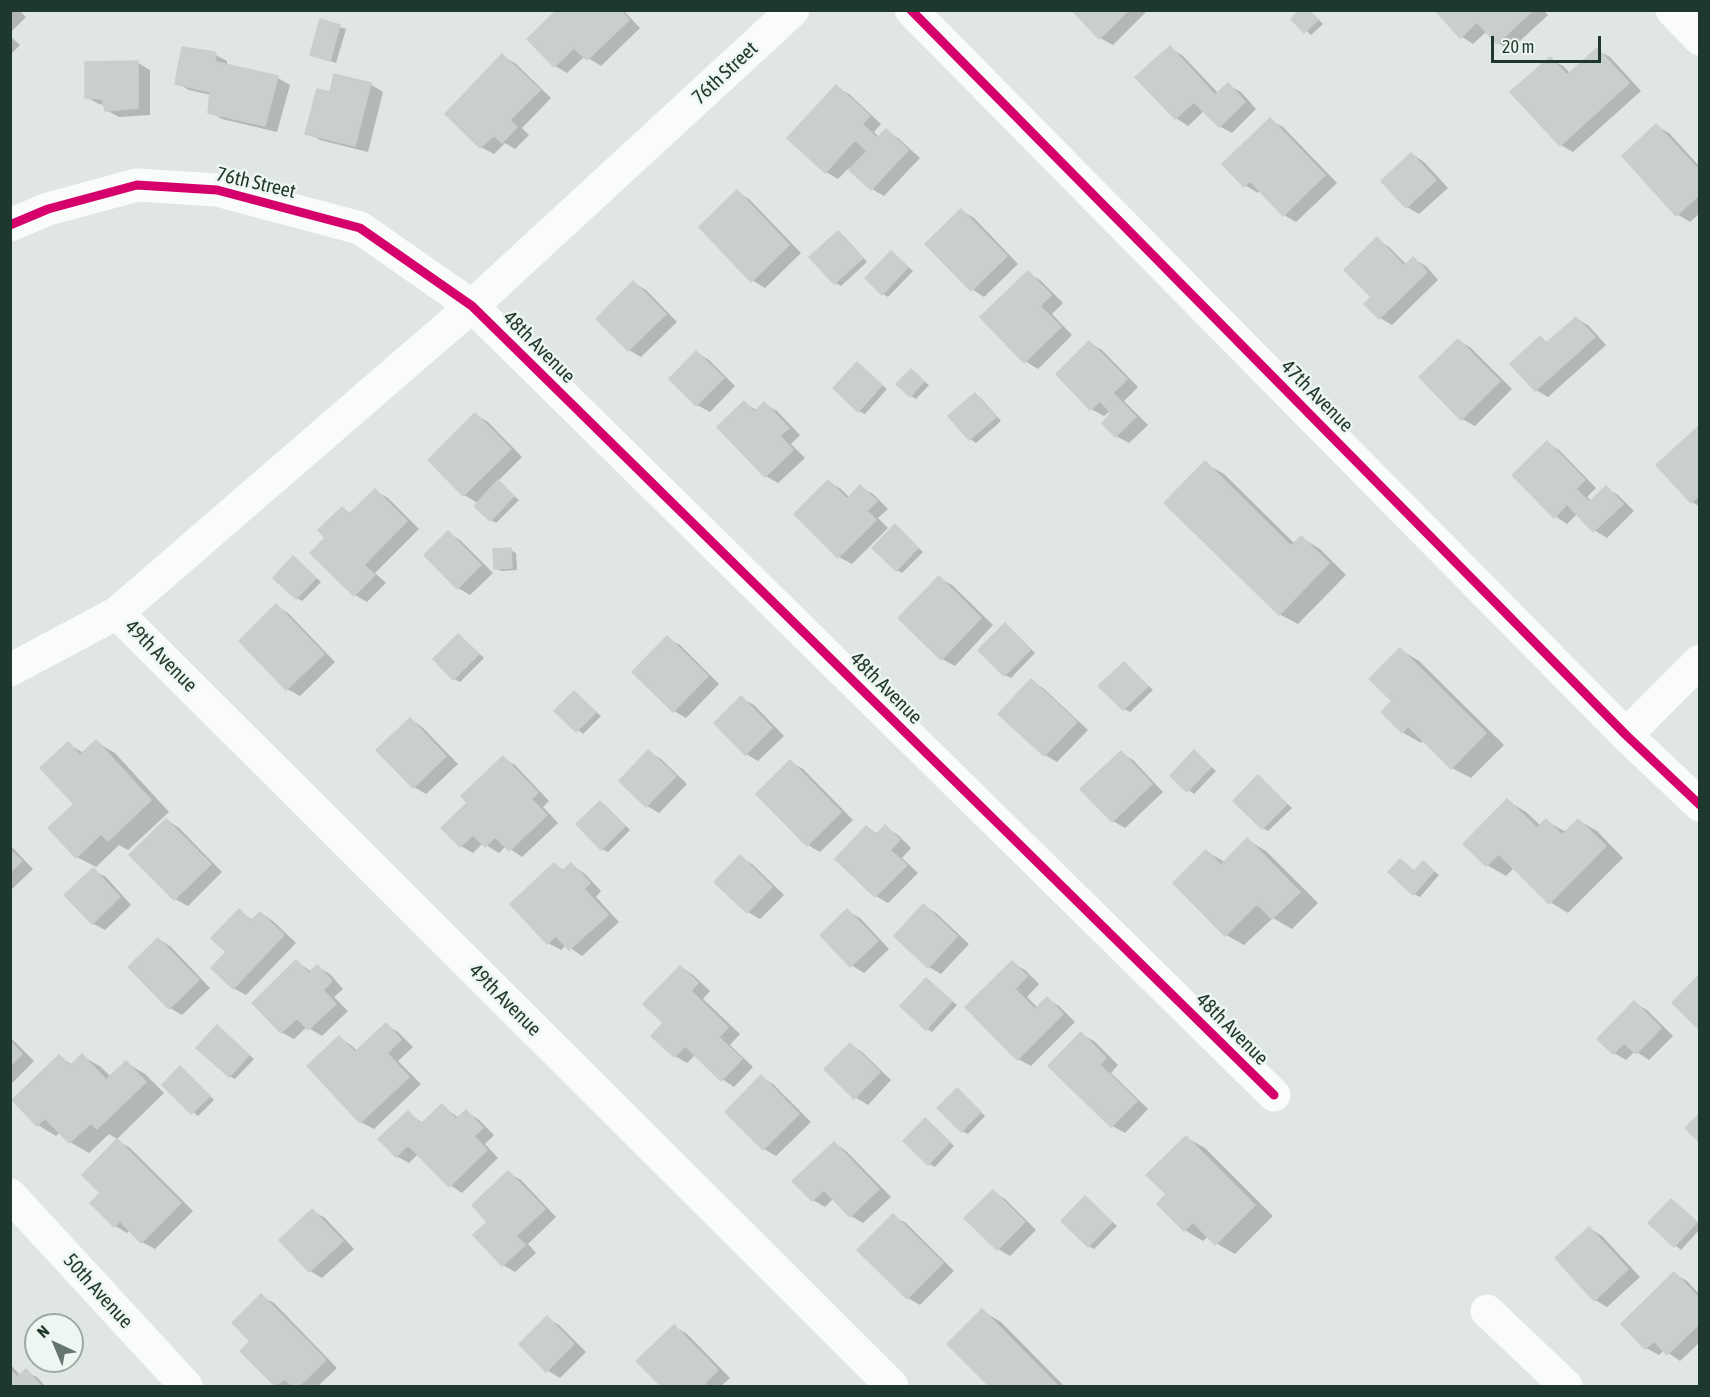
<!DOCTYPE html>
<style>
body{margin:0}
#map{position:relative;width:1710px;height:1397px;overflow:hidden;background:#e0e6e3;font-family:"Asap Condensed",sans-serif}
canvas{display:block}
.frame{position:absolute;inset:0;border:12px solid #1f382d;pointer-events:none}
.north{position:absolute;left:24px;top:1313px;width:60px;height:60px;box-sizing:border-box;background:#edf6f0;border:2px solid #9baaa2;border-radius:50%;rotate:316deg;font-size:16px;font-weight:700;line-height:24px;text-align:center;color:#1f382d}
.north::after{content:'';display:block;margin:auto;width:21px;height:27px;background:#63756d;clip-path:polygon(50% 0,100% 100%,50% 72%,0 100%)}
.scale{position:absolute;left:1491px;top:36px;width:110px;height:27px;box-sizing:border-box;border:3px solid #1f382d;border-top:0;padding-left:8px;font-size:18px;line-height:21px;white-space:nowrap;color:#1f382d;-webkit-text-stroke:4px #edf6f0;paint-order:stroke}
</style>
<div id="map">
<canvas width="1710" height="1397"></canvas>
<div class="frame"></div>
<div class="north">N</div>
<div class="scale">20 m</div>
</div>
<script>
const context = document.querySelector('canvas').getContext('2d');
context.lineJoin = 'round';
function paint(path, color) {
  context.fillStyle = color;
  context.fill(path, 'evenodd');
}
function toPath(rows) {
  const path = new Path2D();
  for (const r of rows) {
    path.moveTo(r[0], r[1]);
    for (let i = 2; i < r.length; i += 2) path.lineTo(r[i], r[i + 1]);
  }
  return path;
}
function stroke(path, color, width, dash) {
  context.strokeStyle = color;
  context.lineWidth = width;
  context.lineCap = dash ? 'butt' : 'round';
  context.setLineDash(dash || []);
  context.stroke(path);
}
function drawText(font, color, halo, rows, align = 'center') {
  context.font = font + ' "Asap Condensed",sans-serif';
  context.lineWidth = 5;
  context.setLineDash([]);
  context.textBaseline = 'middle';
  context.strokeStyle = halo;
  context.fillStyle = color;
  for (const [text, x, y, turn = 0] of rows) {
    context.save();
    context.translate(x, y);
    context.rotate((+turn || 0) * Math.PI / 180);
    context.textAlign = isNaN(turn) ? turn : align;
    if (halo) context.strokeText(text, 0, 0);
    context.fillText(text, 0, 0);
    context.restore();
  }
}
paint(toPath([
 [10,10,19,10,26,17,10,33],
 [559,10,623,10,640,28,601,66,585,56,567,73,555,66],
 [1074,10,1148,10,1113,45,1100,38],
 [1309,10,1323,24,1311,35,1293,19],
 [1437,10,1543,10,1548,15,1510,50,1498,43,1487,31,1473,44,1461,36],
 [321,21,346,29,336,63,312,54],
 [10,36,20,45,10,55],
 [1170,48,1182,55,1219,94,1228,85,1241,92,1256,109,1232,133,1219,126,1205,110,1188,126,1176,118,1137,77],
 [1597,50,1610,57,1641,91,1573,152,1561,145,1512,93,1550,59,1563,66,1571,74],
 [214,54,227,61,227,66,278,78,290,85,277,132,222,119,210,112,211,95,189,90,176,83],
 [502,56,515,63,551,98,522,128,529,135,515,149,505,143,494,154,481,147,447,114],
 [138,63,150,70,150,115,119,117,106,110,105,105,99,104,86,97],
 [370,84,383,92,368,152,320,140,307,133,331,94],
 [836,87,849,94,881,124,874,132,880,138,886,131,898,138,920,158,884,196,872,189,849,168,838,179,826,172,789,138],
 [1270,120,1283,127,1337,183,1296,222,1284,215,1260,190,1258,193,1245,185],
 [1657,126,1669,133,1700,167,1700,213,1690,222,1677,214],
 [1412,154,1424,162,1448,188,1419,214,1407,207,1383,181],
 [737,192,749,199,801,253,765,288,752,280],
 [962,211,974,218,1018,264,984,297,972,289],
 [838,233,844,236,867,262,841,286,835,283],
 [1377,239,1389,247,1407,265,1413,259,1426,266,1438,280,1392,325,1380,318,1373,297],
 [891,252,913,271,888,297,883,294],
 [1028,273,1040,280,1063,303,1052,314,1072,335,1038,369,1025,361],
 [633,283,646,290,677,322,641,357,629,350],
 [1576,318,1589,326,1606,345,1548,397,1536,390,1540,338,1548,343],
 [1458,340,1471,348,1512,389,1475,426,1462,419],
 [1090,343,1102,350,1138,387,1124,401,1148,425,1129,443,1116,436,1104,423,1114,413,1111,410,1104,416,1091,409,1058,375],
 [697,353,709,360,735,386,710,412,697,405,671,379],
 [857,363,887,389,865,414,859,411],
 [911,371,929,385,916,399,911,396],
 [975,395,981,398,1001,421,976,443,970,439,950,416],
 [744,403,756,410,764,404,777,411,800,435,791,444,805,458,778,483,766,476,719,427],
 [476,415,488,422,522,457,497,482,519,500,496,523,491,520,478,503,464,495,430,460],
 [1700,427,1700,507,1692,502],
 [1547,443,1559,450,1596,488,1587,497,1592,501,1606,488,1618,495,1634,511,1607,538,1594,530,1578,513,1567,524,1555,516],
 [1205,463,1224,474,1295,544,1302,538,1320,549,1346,575,1298,624,1279,614],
 [829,482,841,489,850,498,861,487,873,494,888,509,878,518,888,528,852,564,839,557,796,514],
 [375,491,388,498,419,529,375,573,386,583,367,602,355,595,327,538,342,508,352,514],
 [895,526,923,552,902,573,897,570],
 [448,533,460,540,493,573,470,595,458,588],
 [510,550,516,553,517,570,501,571,496,568],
 [294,558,321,582,302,601,297,598],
 [939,578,952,585,993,625,955,666,942,659],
 [277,606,289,614,335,662,300,696,287,689,241,641],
 [1005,625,1011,629,1035,653,1011,678,1005,675],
 [459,635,484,658,460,682,454,679],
 [667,638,680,645,719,684,686,718,674,711],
 [1401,650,1419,661,1504,745,1471,778,1452,768,1424,740,1421,743,1402,732],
 [1124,663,1153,690,1130,712,1124,709],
 [1031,681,1043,688,1088,730,1057,762,1045,755],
 [574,693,601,716,583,734,556,711],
 [741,698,754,705,784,736,758,761,746,754],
 [410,719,422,727,458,764,426,794,414,787],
 [96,742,115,753,169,812,128,850,119,845,96,867,77,857,76,805,68,744,84,753],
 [649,752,661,759,687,784,659,813,647,806,621,781],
 [1194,752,1216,771,1194,794,1172,776],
 [1121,753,1133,760,1163,792,1125,828,1113,821],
 [503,758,515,765,549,801,543,807,558,823,522,857,506,846,499,853,483,843,473,853,461,846],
 [790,762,803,769,853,820,820,852,808,845],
 [1259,777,1292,808,1268,831,1263,828],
 [1508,801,1526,812,1541,826,1546,821,1566,832,1578,820,1597,831,1623,858,1568,913,1550,902,1514,868,1506,876,1487,865,1466,844],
 [601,803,606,806,630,830,608,852,602,849],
 [167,820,179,828,222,872,188,906,175,899,132,855],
 [885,827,898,835,911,848,902,858,918,873,888,903,876,896,837,859,867,828,879,834],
 [1247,840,1266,851,1318,903,1292,929,1273,918,1244,945,1226,935,1207,852,1225,862],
 [10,845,33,869,10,891],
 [740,857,752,864,784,895,760,919,748,912],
 [1423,862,1439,875,1420,897,1414,894,1415,872],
 [555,865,565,871,571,865,584,873,601,891,596,897,619,922,582,956,566,945,561,950,548,943],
 [93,870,106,877,131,905,105,930,92,923],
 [924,906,936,913,969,944,941,974,929,967],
 [239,911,254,921,261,913,273,921,296,943,246,995,233,988,228,952],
 [847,911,860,918,889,949,864,973,851,965],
 [159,939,171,947,210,988,182,1015,170,1008],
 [297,962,312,972,318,967,330,974,343,989,334,997,348,1011,322,1036,307,1027,294,1039,281,1032],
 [1012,963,1025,970,1039,984,1027,997,1038,1008,1047,999,1059,1006,1075,1022,1031,1066,1018,1059,967,1007],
 [681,967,693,975,710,991,703,999,740,1034,730,1045,753,1067,734,1087,722,1079,696,1054,687,1063,675,1056,665,1023],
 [926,980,957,1005,932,1032,927,1029],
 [1634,1003,1647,1010,1673,1036,1649,1060,1635,1051,1626,1060,1614,1053],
 [386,1025,398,1032,413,1047,398,1061,421,1084,374,1129,361,1122,339,1038,351,1045,358,1052],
 [218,1027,254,1059,235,1079,229,1076],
 [1081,1034,1094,1041,1118,1065,1111,1073,1148,1109,1125,1133,1112,1126,1050,1066],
 [10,1037,34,1061,10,1085],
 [850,1044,862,1052,891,1080,868,1105,855,1097],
 [82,1056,101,1067,111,1077,127,1063,145,1074,164,1093,117,1139,109,1134,89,1153,70,1142,60,1132,56,1136,38,1125,59,1057,73,1065],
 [180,1068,214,1100,198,1116,164,1085],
 [761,1077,773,1084,811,1122,776,1156,764,1149],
 [957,1090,985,1116,968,1134,962,1131],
 [442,1106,459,1118,466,1112,478,1119,494,1135,485,1144,498,1158,462,1193,450,1185,419,1153,409,1163,396,1156,408,1113,424,1124],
 [931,1124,954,1146,935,1167,929,1164],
 [1187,1138,1205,1148,1273,1216,1235,1254,1216,1243,1208,1236,1203,1241,1185,1230,1168,1194],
 [118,1141,130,1148,193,1211,155,1249,142,1242,130,1230,127,1233,115,1226,102,1193],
 [834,1143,846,1151,891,1197,863,1223,851,1216,834,1198,825,1207,813,1200],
 [508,1173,521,1180,556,1217,528,1244,536,1253,515,1272,503,1265,489,1222],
 [993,1192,1005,1199,1036,1230,1010,1256,998,1249],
 [1086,1198,1117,1226,1094,1249,1088,1246],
 [1671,1201,1700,1224,1700,1229,1681,1250,1650,1223],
 [313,1211,325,1218,354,1249,322,1278,310,1271],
 [893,1216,906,1223,954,1271,920,1305,908,1298],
 [1589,1228,1602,1236,1640,1277,1607,1307,1595,1300],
 [1674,1274,1687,1281,1700,1295,1700,1342,1680,1361,1664,1350,1659,1355,1646,1348,1623,1324],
 [261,1296,274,1303,337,1368,318,1386,278,1386,242,1351,252,1341],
 [982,1311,1001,1322,1064,1386,991,1386,949,1344],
 [547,1318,559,1325,586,1352,560,1378,547,1370],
 [675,1327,687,1334,730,1378,721,1386,663,1386,638,1361],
 [10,1364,21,1376,26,1371,38,1378,45,1386,10,1386]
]), '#0003');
const building = toPath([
 [557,10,620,10,629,20,587,60,574,48,554,67,527,39,557,10],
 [1072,10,1129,10,1099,39,1072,10],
 [1300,10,1309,10,1318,20,1304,33,1291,19,1300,10],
 [1435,10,1533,10,1497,44,1477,22,1460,38,1435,10],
 [320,19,340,25,330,61,310,55,320,19],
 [1170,46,1215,95,1228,83,1245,102,1219,127,1194,102,1175,119,1135,77,1170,46],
 [182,47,215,52,216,62,278,76,265,126,208,113,210,92,175,84,182,47],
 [1597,48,1629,83,1560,146,1510,92,1550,57,1567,75,1597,48],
 [502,54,540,90,510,120,517,127,502,143,494,135,480,148,445,114,502,54],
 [138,61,138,108,105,111,102,99,85,98,85,62,138,61],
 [334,74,371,83,355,146,305,134,317,89,330,92,334,74],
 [836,85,870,116,862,124,877,138,886,129,908,150,871,190,849,170,867,151,855,140,825,173,787,138,836,85],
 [1270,118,1325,175,1283,216,1250,181,1244,187,1222,164,1270,118],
 [1656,124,1700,171,1700,194,1676,216,1622,156,1656,124],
 [1411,153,1436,180,1406,208,1381,181,1411,153],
 [737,190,789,245,751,282,699,227,737,190],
 [961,209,1007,256,971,291,925,244,961,209],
 [838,231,863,258,834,284,809,257,838,231],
 [1377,237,1404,266,1413,257,1427,272,1379,319,1364,304,1371,297,1344,270,1377,237],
 [891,251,908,267,882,295,865,278,891,251],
 [1028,271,1051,295,1040,306,1061,327,1024,363,980,317,1028,271],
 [633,281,666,314,628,351,596,319,633,281],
 [1576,317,1595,337,1535,391,1510,364,1540,336,1546,343,1576,317],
 [1458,339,1500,381,1461,420,1419,377,1458,339],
 [1089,341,1127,379,1113,393,1136,417,1115,437,1102,423,1111,413,1100,401,1090,410,1056,374,1089,341],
 [696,351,724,378,696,406,669,379,696,351],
 [857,362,882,385,858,412,833,388,857,362],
 [911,369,924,381,910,397,896,384,911,369],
 [975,393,996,417,969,440,948,416,975,393],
 [744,401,754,412,764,402,789,428,780,436,793,450,765,477,717,427,744,401],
 [475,413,511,449,463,496,428,460,475,413],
 [1700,425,1700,495,1691,503,1656,465,1700,425],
 [1547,441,1585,480,1576,489,1589,502,1606,486,1623,504,1593,532,1567,504,1554,518,1512,475,1547,441],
 [1205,461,1291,546,1301,536,1329,563,1279,615,1164,503,1205,461],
 [498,480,514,496,490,521,474,506,498,480],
 [828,480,847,499,860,485,877,501,867,511,876,520,838,558,794,514,828,480],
 [375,489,407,521,364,565,375,575,354,596,310,553,325,538,318,530,342,507,349,514,375,489],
 [895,524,918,548,896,571,872,548,895,524],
 [448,531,481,565,457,589,424,555,448,531],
 [511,548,512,568,494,569,493,549,511,548],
 [293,556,316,578,296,599,273,578,293,556],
 [939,576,981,618,941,660,898,618,939,576],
 [276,604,324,654,286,690,239,641,276,604],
 [1005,623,1030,650,1004,676,978,650,1005,623],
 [458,634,479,654,453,680,433,659,458,634],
 [667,636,708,676,673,712,632,672,667,636],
 [1400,648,1486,733,1451,769,1408,726,1402,733,1381,712,1392,701,1369,679,1400,648],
 [1124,662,1148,686,1123,710,1098,686,1124,662],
 [1031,679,1077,722,1044,756,998,714,1031,679],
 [574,691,596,712,576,732,554,711,574,691],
 [741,696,772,728,745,755,714,723,741,696],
 [410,718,446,756,413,788,376,750,410,718],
 [96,740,151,800,108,841,101,834,76,858,48,828,74,804,40,768,68,742,80,755,96,740],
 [648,750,676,776,646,807,619,781,648,750],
 [1194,750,1211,767,1187,792,1170,776,1194,750],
 [1121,751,1152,784,1112,822,1080,789,1121,751],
 [503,756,538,793,531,799,547,815,509,851,495,837,485,847,473,835,460,847,441,828,467,803,461,796,503,756],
 [790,760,841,812,807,846,756,794,790,760],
 [1258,775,1287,804,1262,829,1233,801,1258,775],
 [1507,799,1537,828,1546,819,1562,835,1578,819,1606,846,1549,904,1499,854,1486,866,1463,844,1507,799],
 [600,801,625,826,601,850,576,824,600,801],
 [166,819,211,864,174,900,129,855,166,819],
 [885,825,900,840,890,850,907,865,875,897,835,859,866,826,876,835,885,825],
 [1247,838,1300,892,1272,919,1257,904,1225,936,1173,883,1206,850,1221,865,1247,838],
 [10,850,22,861,10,872,10,850],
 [740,855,772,887,747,913,714,882,740,855],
 [1400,859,1414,871,1423,861,1434,871,1413,895,1388,872,1400,859],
 [554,863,562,871,571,863,590,883,584,889,608,915,569,950,556,936,547,944,510,904,554,863],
 [93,868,120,897,92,924,64,895,93,868],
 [923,904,957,936,928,968,894,936,923,904],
 [239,909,251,921,260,912,284,935,233,989,211,968,226,952,211,938,239,909],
 [847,909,878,941,850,967,820,935,847,909],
 [158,938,199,980,169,1009,128,967,158,938],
 [296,960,309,973,317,965,332,981,323,990,336,1004,308,1030,297,1018,281,1033,252,1003,296,960],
 [1012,961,1027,976,1015,989,1035,1009,1047,997,1063,1014,1017,1060,965,1007,1012,961],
 [680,966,698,983,691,991,728,1027,719,1037,742,1059,721,1081,685,1046,674,1057,651,1036,663,1023,643,1004,680,966],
 [1700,974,1700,1030,1672,1003,1700,974],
 [926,978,952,1001,926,1030,900,1006,926,978],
 [1634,1001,1661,1028,1636,1054,1624,1043,1613,1054,1597,1039,1634,1001],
 [386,1023,401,1040,387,1053,409,1077,360,1123,307,1066,339,1036,355,1052,386,1023],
 [217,1025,249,1055,229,1077,196,1048,217,1025],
 [1081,1032,1106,1058,1100,1065,1137,1101,1111,1127,1048,1066,1081,1032],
 [10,1041,22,1054,10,1066,10,1041],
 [850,1043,880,1072,854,1099,824,1069,850,1043],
 [82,1054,106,1080,126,1061,146,1082,97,1129,91,1123,69,1143,45,1118,37,1126,12,1100,59,1055,70,1066,82,1054],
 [180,1066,210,1096,191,1114,162,1085,180,1066],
 [761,1075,799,1114,763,1150,725,1112,761,1075],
 [957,1088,981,1112,961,1132,937,1108,957,1088],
 [442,1104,456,1119,466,1110,483,1128,474,1136,487,1150,449,1187,408,1145,396,1157,378,1139,408,1111,421,1124,442,1104],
 [1700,1113,1700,1143,1685,1128,1700,1113],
 [925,1118,950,1142,928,1165,903,1141,925,1118],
 [1186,1136,1255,1205,1215,1245,1193,1222,1184,1231,1157,1204,1166,1194,1146,1175,1186,1136],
 [117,1139,181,1203,141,1243,120,1221,114,1227,90,1203,100,1193,82,1175,117,1139],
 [834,1142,879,1189,850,1217,824,1190,812,1201,792,1181,834,1142],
 [508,1171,545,1209,516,1236,525,1245,502,1266,473,1235,487,1222,472,1205,508,1171],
 [993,1190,1025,1222,997,1250,964,1218,993,1190],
 [1085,1196,1112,1222,1088,1247,1061,1221,1085,1196],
 [1671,1199,1697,1222,1674,1247,1648,1223,1671,1199],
 [312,1209,343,1241,309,1272,279,1240,312,1209],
 [893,1214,943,1263,907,1299,857,1250,893,1214],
 [1589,1227,1628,1269,1594,1301,1555,1258,1589,1227],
 [1674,1272,1700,1299,1700,1323,1667,1355,1654,1341,1645,1349,1621,1324,1674,1272],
 [261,1294,326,1360,299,1386,292,1386,285,1379,275,1386,240,1351,250,1341,232,1323,261,1294],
 [982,1309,1058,1386,989,1386,947,1344,982,1309],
 [547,1316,574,1344,546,1372,519,1344,547,1316],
 [674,1325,718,1370,704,1384,707,1386,661,1386,636,1361,674,1325],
 [26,1369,41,1386,10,1386,10,1370,17,1377,26,1369]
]);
paint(building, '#c9cfcc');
stroke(building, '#c9cfcb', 1.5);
stroke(toPath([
 [911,10,1626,735,1700,805],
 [1672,10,1700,39],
 [10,225,48,209,137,185,217,190,360,228,472,306,1274,1095],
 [117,613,892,1386],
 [10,670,117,613,472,306,793,10],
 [1626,735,1700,661],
 [10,1195,186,1386],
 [1487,1311,1566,1386]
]), '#fafbfb', 33);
stroke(toPath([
 [911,10,1626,735,1700,805],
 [10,225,48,209,137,185,217,190,360,228,472,306,1274,1095]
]), '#d6006c', 9);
drawText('20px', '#1f382d', '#edf6f0', [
 ["76th Street",725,73,-43],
 ["76th Street",256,183,13],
 ["48th Avenue",539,347,45],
 ["47th Avenue",1317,396,45],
 ["49th Avenue",161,656,45],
 ["48th Avenue",886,688,45],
 ["49th Avenue",505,1000,45],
 ["48th Avenue",1232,1029,45],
 ["50th Avenue",98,1291,48]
]);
</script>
